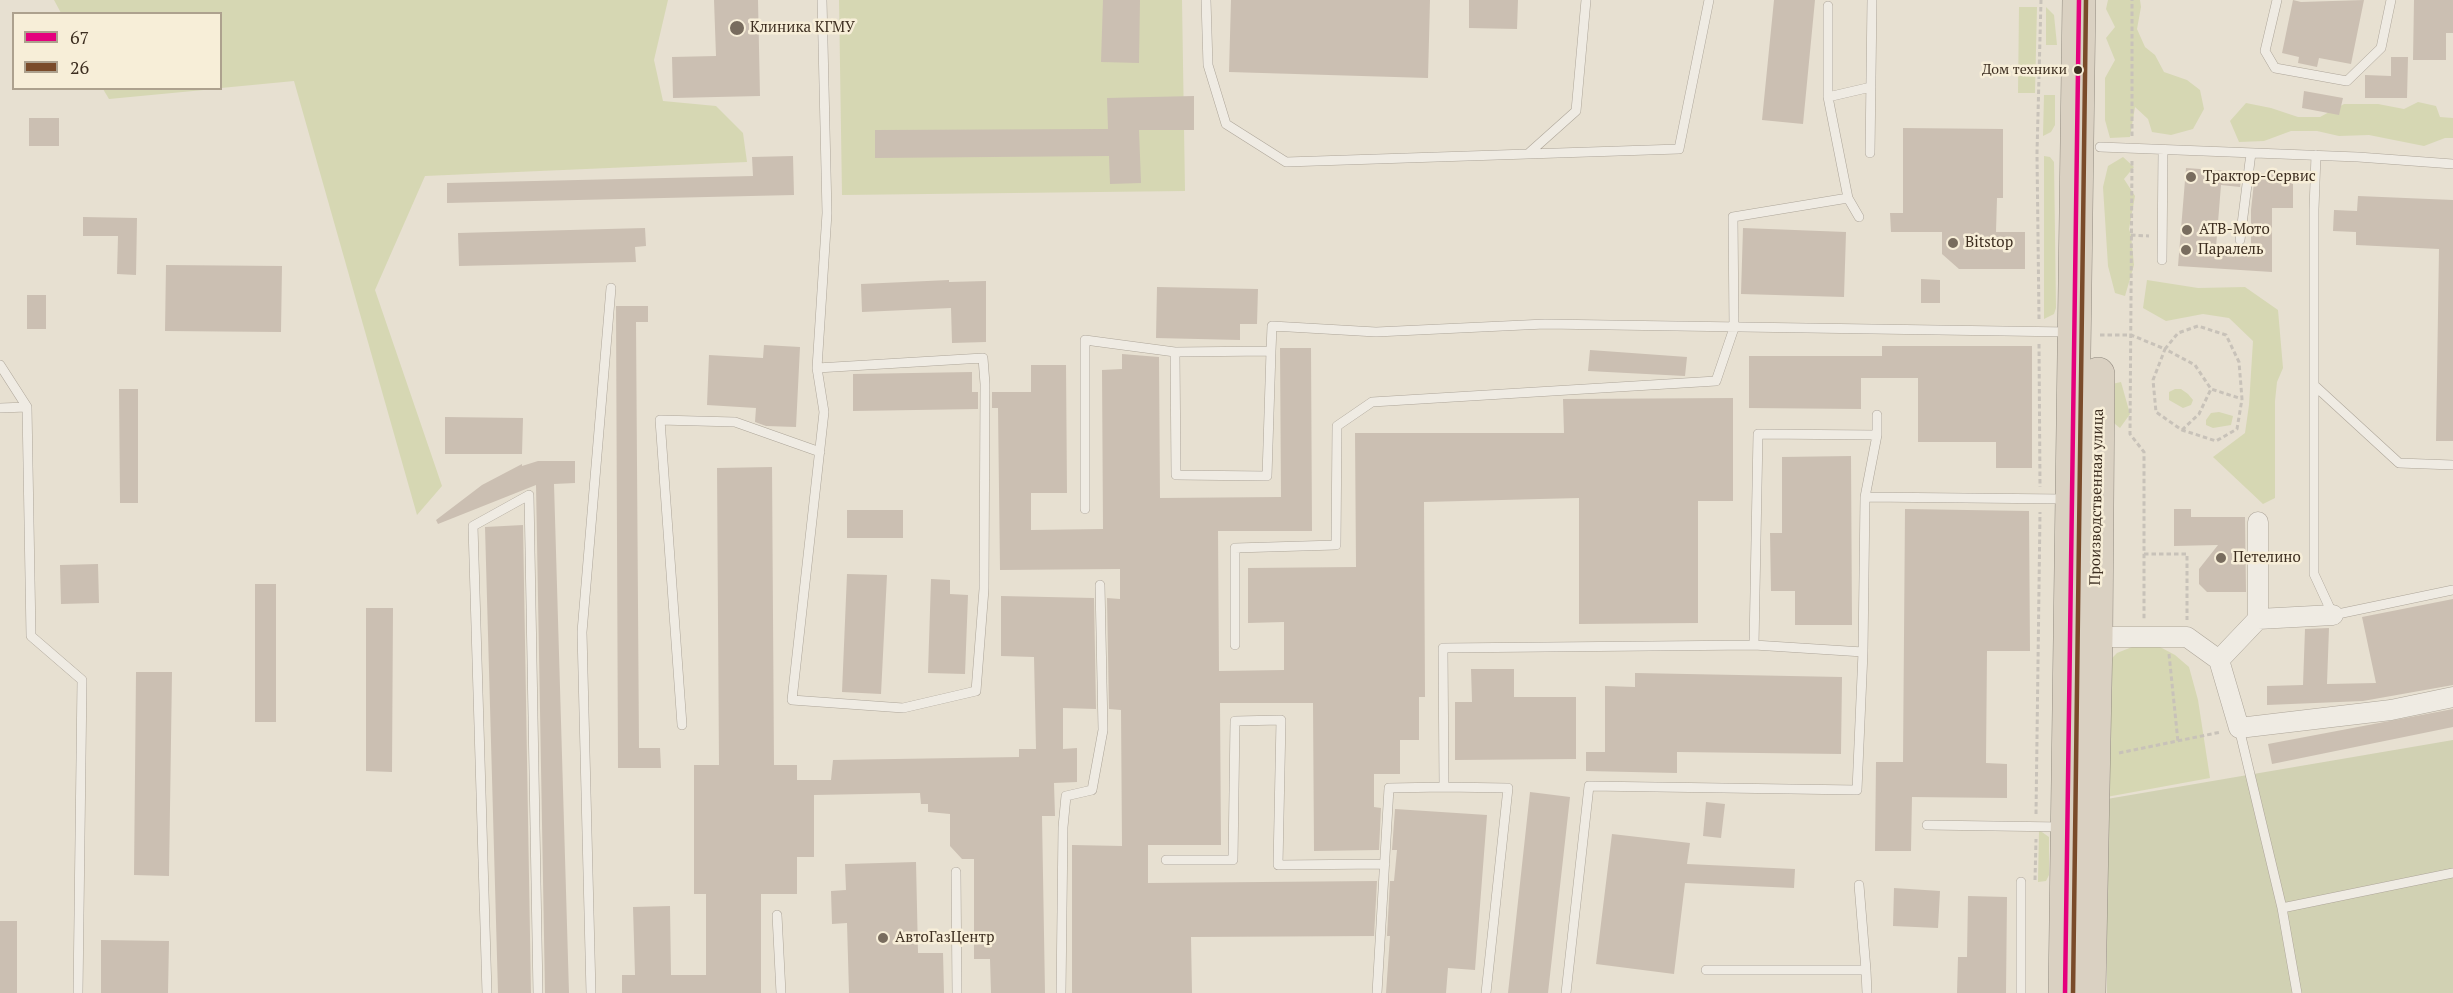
<!DOCTYPE html>
<meta charset="utf-8">
<style>
body{margin:0}
#map{position:relative;width:2453px;height:993px;overflow:hidden;background:#e7e0d1;font-family:"PT Serif",serif}
canvas{display:block}
.legend{position:absolute;left:12px;top:12px;width:210px;height:78px;box-sizing:border-box;background:#f7eed8;border:2px solid #ada18e;margin:0;padding:8px 10px;list-style:none;font-size:18px;color:#3d2e20}
.legend li{display:flex;align-items:center;gap:12px;height:30px}
.legend b{width:30px;border:2px solid #ada18e}
</style>
<div id="map">
<canvas width="2453" height="993"></canvas>
<ul class="legend">
<li><b style="height:8px;background:#e5007d"></b>67</li>
<li><b style="height:8px;background:#7a4b2a"></b>26</li>
</ul>
</div>
<script>
const context = document.querySelector('canvas').getContext('2d');
context.lineJoin = 'round';
function paint(path, color) {
  context.fillStyle = color;
  context.fill(path, 'evenodd');
}
function toPath(rows) {
  const path = new Path2D();
  for (const r of rows) {
    path.moveTo(r[0], r[1]);
    for (let i = 2; i < r.length; i += 2) path.lineTo(r[i], r[i + 1]);
  }
  return path;
}
function stroke(path, color, width, dash) {
  context.strokeStyle = color;
  context.lineWidth = width;
  context.lineCap = dash ? 'butt' : 'round';
  context.setLineDash(dash || []);
  context.stroke(path);
}
function drawText(font, color, halo, rows, align = 'center') {
  context.font = font + ' "PT Serif",serif';
  context.lineWidth = 5;
  context.setLineDash([]);
  context.textBaseline = 'middle';
  context.strokeStyle = halo;
  context.fillStyle = color;
  for (const [text, x, y, turn = 0] of rows) {
    context.save();
    context.translate(x, y);
    context.rotate((+turn || 0) * Math.PI / 180);
    context.textAlign = isNaN(turn) ? turn : align;
    if (halo) context.strokeText(text, 0, 0);
    context.fillText(text, 0, 0);
    context.restore();
  }
}
paint(toPath([
 [54,0,668,0,654,60,663,101,716,106,743,133,747,162,425,176,375,290,442,486,417,515,294,81,221,88,220,14,61,13],
 [839,0,1182,0,1185,191,842,195],
 [2108,0,2140,0,2141,7,2137,29,2145,47,2155,55,2164,72,2187,80,2200,90,2204,109,2193,129,2171,135,2152,132,2148,119,2135,107,2130,137,2110,138,2105,120,2105,78,2115,60,2106,38,2115,27,2106,9],
 [2019,7,2037,7,2035,93,2018,93],
 [2046,7,2054,15,2057,45,2046,45],
 [103,89,214,89,109,99],
 [2044,95,2055,95,2055,125,2051,132,2043,136],
 [2418,102,2436,106,2440,117,2453,118,2453,138,2445,138,2424,146,2369,135,2339,136,2317,131,2291,131,2264,141,2239,142,2230,121,2246,103,2271,108,2298,117,2320,117,2344,104,2378,104,2404,109],
 [2044,156,2050,157,2054,162,2056,308,2054,314,2044,319],
 [2123,157,2134,167,2124,179,2135,196,2129,229,2131,235,2134,265,2125,296,2115,293,2108,266,2103,187,2108,166],
 [2147,280,2198,288,2245,287,2278,310,2283,368,2277,382,2275,401,2275,498,2263,504,2213,457,2245,433,2249,405,2253,341,2229,318,2203,314,2166,321,2143,308],
 [2121,382,2130,414,2120,428,2110,420,2112,384],
 [2175,389,2181,389,2188,394,2193,400,2191,405,2183,408,2169,400,2169,392],
 [2219,412,2233,416,2231,425,2213,428,2206,425,2206,420,2211,413],
 [2137,645,2160,647,2175,655,2189,667,2198,700,2210,778,2101,798,2104,666,2117,653],
 [2039,830,2049,837,2049,875,2046,881,2038,882]
]), '#d6d7b3');
paint(toPath([
 [2453,740,2453,993,2107,993,2107,799]
]), '#d1d1b3');
paint(toPath([
 [714,0,758,0,760,96,673,98,672,57,716,56],
 [1103,0,1140,0,1139,63,1101,62],
 [1231,0,1430,0,1428,78,1229,72],
 [1469,0,1518,0,1517,29,1469,28],
 [1774,0,1815,0,1803,124,1762,120],
 [2293,0,2301,2,2364,0,2351,64,2319,58,2317,67,2298,63,2299,57,2282,53],
 [2414,0,2453,0,2453,33,2446,33,2446,60,2413,60],
 [2391,57,2408,57,2407,98,2365,98,2365,75,2391,76],
 [2304,91,2343,98,2339,115,2302,108],
 [1194,96,1194,130,1139,130,1141,183,1110,184,1109,156,875,158,875,130,1108,129,1107,98],
 [29,118,59,118,59,146,29,146],
 [1903,128,2003,129,2003,198,1997,198,1996,232,2025,232,2025,269,1959,269,1942,254,1942,232,1891,232,1890,213,1903,213],
 [793,156,794,195,447,203,447,183,753,176,752,157],
 [2186,168,2242,172,2240,187,2221,185,2216,247,2251,250,2251,210,2255,173,2282,174,2293,184,2293,208,2272,208,2272,272,2178,266],
 [2358,196,2453,200,2453,441,2436,441,2439,249,2356,245,2356,232,2333,231,2334,210,2357,211],
 [83,217,137,218,136,275,117,274,118,236,83,236],
 [645,228,646,246,635,247,636,262,459,266,458,233],
 [1743,228,1846,232,1844,297,1741,294],
 [166,265,282,266,281,332,165,331],
 [1921,279,1940,280,1940,303,1921,303],
 [949,280,949,282,986,281,986,342,952,343,951,308,862,312,861,284],
 [1157,287,1258,289,1257,324,1240,324,1240,340,1156,338],
 [27,295,46,295,46,329,27,329],
 [616,306,648,306,648,322,636,322,639,748,660,748,661,768,618,768],
 [764,345,800,347,796,427,766,426,755,422,756,408,707,405,709,355,763,358],
 [1882,346,2032,346,2032,468,1996,468,1996,442,1918,442,1918,378,1861,378,1861,409,1749,408,1749,356,1882,356],
 [1280,348,1311,348,1312,531,1218,531,1219,671,1284,670,1284,622,1248,623,1248,568,1356,567,1355,433,1564,433,1563,399,1733,398,1733,501,1698,501,1698,623,1579,624,1579,498,1424,502,1425,697,1419,697,1419,740,1400,740,1400,774,1374,774,1374,807,1381,808,1379,850,1314,851,1313,703,1220,703,1221,845,1148,845,1148,883,1377,881,1374,936,1191,937,1192,993,1072,993,1072,845,1122,846,1121,710,1109,709,1107,598,1120,599,1120,569,1000,570,998,408,992,408,992,392,1031,392,1031,365,1066,365,1067,493,1031,493,1031,530,1103,529,1102,370,1122,369,1122,354,1159,357,1160,498,1281,497],
 [1590,350,1687,357,1685,376,1588,371],
 [972,372,972,392,978,392,978,409,853,411,853,374],
 [119,389,138,389,138,503,120,503],
 [445,417,523,418,522,454,445,454],
 [1851,456,1852,625,1795,625,1795,591,1771,591,1770,533,1782,533,1782,457],
 [538,461,575,461,575,483,554,484,569,993,545,993,536,485,438,524,436,520,482,485,522,464,522,466],
 [772,467,774,765,797,765,797,780,831,780,833,760,1019,757,1019,749,1036,749,1034,657,1001,656,1001,596,1094,598,1096,709,1063,708,1063,749,1077,748,1077,782,1054,783,1055,816,1042,816,1045,993,991,993,990,959,974,959,974,859,962,859,950,846,950,814,928,812,928,804,921,804,920,793,814,795,814,857,797,857,797,894,761,894,761,993,622,993,622,975,635,975,633,907,670,906,671,975,706,975,706,894,694,894,694,765,719,765,717,468],
 [1905,509,2029,511,2030,651,1987,651,1986,763,2007,764,2007,798,1912,797,1911,851,1875,851,1876,762,1903,762],
 [2174,509,2191,509,2191,517,2245,517,2246,592,2207,592,2199,584,2199,569,2218,545,2174,546],
 [847,510,903,510,903,538,847,538],
 [523,525,531,993,498,993,485,527],
 [98,564,99,603,61,604,60,565],
 [847,574,887,575,881,694,842,692],
 [931,579,950,580,950,594,968,595,965,674,928,673],
 [255,584,276,584,276,722,255,722],
 [2453,599,2453,685,2363,701,2267,705,2267,686,2303,685,2305,629,2329,628,2327,684,2376,683,2362,617],
 [366,608,393,608,392,772,366,771],
 [1471,669,1514,669,1514,697,1576,697,1576,759,1455,760,1455,702,1472,702],
 [136,672,172,672,169,876,134,875],
 [1635,673,1842,677,1841,754,1677,752,1677,773,1586,771,1586,752,1605,752,1605,686,1635,687],
 [2453,709,2453,727,2272,764,2268,744],
 [1530,792,1570,797,1548,993,1508,993],
 [1706,802,1725,804,1721,838,1703,836],
 [1395,809,1487,815,1475,970,1448,968,1446,993,1386,993,1390,936,1387,936,1390,881,1394,881,1397,850,1392,850],
 [1612,834,1690,843,1687,864,1795,869,1794,888,1685,883,1674,974,1596,964],
 [916,862,918,953,943,953,944,993,849,993,847,923,832,924,831,891,846,890,845,864],
 [1894,888,1940,891,1938,928,1893,926],
 [1968,896,2007,897,2006,993,1957,993,1958,957,1967,957],
 [0,921,17,921,17,993,0,993],
 [101,940,169,941,168,993,101,993]
]), '#cbbfb2');
const lane = toPath([
 [1206,0,1208,65,1226,124,1286,162,1679,149,1709,0],
 [2277,0,2265,51,2275,68,2347,81,2381,48,2391,0],
 [1828,6,1828,97],
 [2100,147,2358,157,2453,164],
 [1529,153,1576,111,1586,0],
 [1870,153,1872,0],
 [2316,155,2314,209,2314,574,2333,615,2453,590],
 [1848,198,1859,217],
 [2240,240,2251,153],
 [2162,260,2163,150],
 [1271,351,1175,352,1176,475,1267,476,1271,351,1272,326,1376,332,1545,324,2069,332],
 [0,365,27,407,31,636,82,680,78,993],
 [817,368,983,358,985,384,984,589,976,691,903,708,792,700,824,412,817,368,827,213,822,0],
 [2314,385,2399,463,2453,465],
 [0,408,27,407],
 [1877,415,1877,435,1865,497,2065,499],
 [1085,509,1085,340,1175,352],
 [1235,645,1235,548,1336,545,1337,426,1372,402,1716,381,1734,328,1733,217,1848,198,1828,97,1871,87],
 [1754,645,1758,434,1877,435],
 [1863,652,1865,497],
 [682,725,660,420,735,422,820,452],
 [2239,728,2282,908,2297,993],
 [1444,787,1508,788,1486,993],
 [1927,825,2062,827],
 [1166,860,1233,860,1235,721,1281,720,1278,865,1385,864],
 [956,872,957,993],
 [2021,882,2021,993],
 [1859,885,1866,970],
 [2282,908,2453,873],
 [777,915,781,993],
 [1706,970,1866,970,1867,993],
 [487,993,473,526,529,495,538,993],
 [591,993,582,632,611,288],
 [1061,993,1063,827,1066,796,1092,790,1103,730,1100,585],
 [1377,993,1389,788,1444,787,1443,648,1754,645,1863,652,1857,790,1589,786,1566,993]
]);
const street = toPath([
 [2258,619,2333,615],
 [2096,637,2187,637,2219,660,2239,728,2391,710,2453,697],
 [2219,660,2258,619,2258,522]
]);
const highway = toPath([
 [2065,993,2079,0],
 [2089,993,2096,637,2098,374]
]);
stroke(lane, '#ada599', 10);
stroke(street, '#ada599', 21);
stroke(highway, '#928b80', 34);
stroke(toPath([
 [2132,136,2132,0],
 [2132,161,2130,434,2144,452,2144,621],
 [2131,235,2149,236],
 [2039,319,2037,153,2041,0],
 [2100,335,2131,335,2165,349,2178,333,2198,326,2226,335,2239,362,2242,399,2237,429,2216,441,2182,430,2156,412,2153,380,2165,349,2195,365,2211,389,2242,399],
 [2039,344,2040,487],
 [2182,430,2199,414,2211,389],
 [2144,554,2187,554,2187,620],
 [2169,654,2178,742],
 [2119,753,2221,732],
 [2036,814,2040,512],
 [2035,880,2036,839]
]), '#c8c2b9', 3, [4.5, 3]);
stroke(lane, '#efebe3', 9);
stroke(street, '#efebe3', 20);
stroke(highway, '#dad1c2', 33);
stroke(toPath([
 [2065,993,2079,0]
]), '#e5007d', 4.5);
stroke(toPath([
 [2073,993,2086,0]
]), '#7a4b2a', 4.5);
for (const [x, y, r, color] of [
 [737,28,8,"#786c5e"],
 [2078,70,5,"#3d2e20"],
 [2191,177,6,"#786c5e"],
 [2187,230,6,"#786c5e"],
 [1953,243,6,"#786c5e"],
 [2186,250,6,"#786c5e"],
 [2221,558,6,"#786c5e"],
 [883,938,6,"#786c5e"]
]) {
  const dot = new Path2D();
  dot.arc(x, y, r, 0, 2 * Math.PI);
  context.fillStyle = color;
  context.fill(dot);
  stroke(dot, '#f7eed8', 2);
}
drawText('14px', '#3d2e20', '#f7eed8', [
 ["Дом техники",2067,70]
], 'right');
drawText('15px', '#3d2e20', '#f7eed8', [
 ["Клиника КГМУ",750,28],
 ["Трактор-Сервис",2203,177],
 ["АТВ-Мото",2199,230],
 ["Bitstop",1965,243],
 ["Паралель",2198,250],
 ["Петелино",2233,558],
 ["АвтоГазЦентр",895,938]
], 'left');
drawText('15px', '#3d2e20', '#f7eed8', [
 ["Производственная улица",2097,497,-89]
]);
</script>
